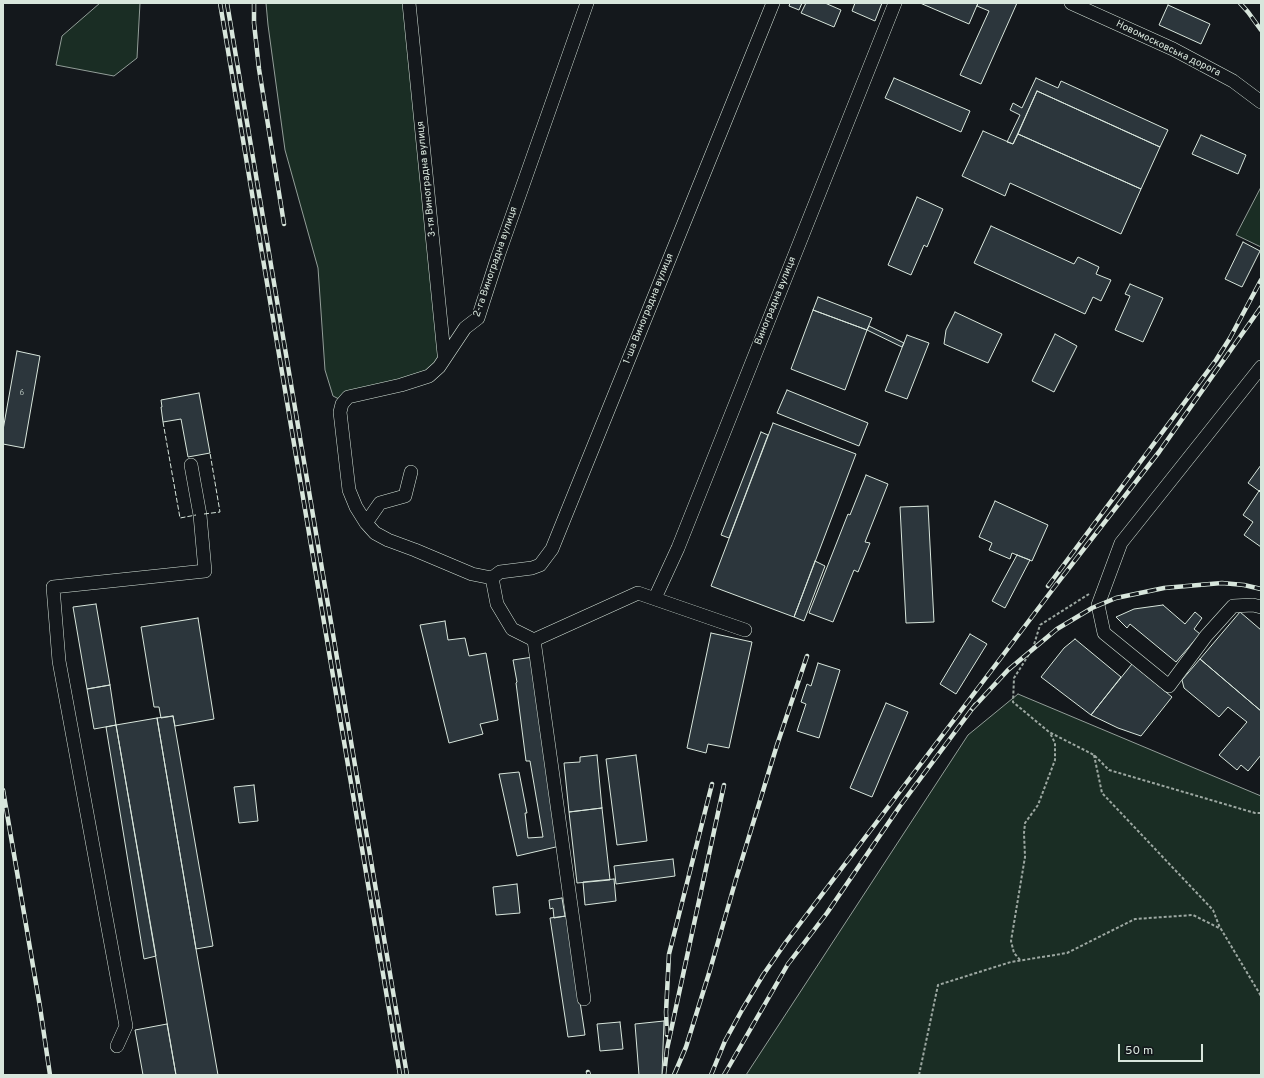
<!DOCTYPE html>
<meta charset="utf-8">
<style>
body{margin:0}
#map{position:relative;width:1264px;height:1078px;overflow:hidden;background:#14181c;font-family:Overpass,sans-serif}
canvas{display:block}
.frame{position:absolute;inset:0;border:4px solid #d8e6dc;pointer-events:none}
.scale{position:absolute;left:1118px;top:1044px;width:85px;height:18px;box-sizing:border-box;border:2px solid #d8e6dc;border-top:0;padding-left:5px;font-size:12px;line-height:14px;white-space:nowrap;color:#d8e6dc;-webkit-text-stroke:3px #14181c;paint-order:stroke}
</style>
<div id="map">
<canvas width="1264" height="1078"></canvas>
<div class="frame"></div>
<div class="scale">50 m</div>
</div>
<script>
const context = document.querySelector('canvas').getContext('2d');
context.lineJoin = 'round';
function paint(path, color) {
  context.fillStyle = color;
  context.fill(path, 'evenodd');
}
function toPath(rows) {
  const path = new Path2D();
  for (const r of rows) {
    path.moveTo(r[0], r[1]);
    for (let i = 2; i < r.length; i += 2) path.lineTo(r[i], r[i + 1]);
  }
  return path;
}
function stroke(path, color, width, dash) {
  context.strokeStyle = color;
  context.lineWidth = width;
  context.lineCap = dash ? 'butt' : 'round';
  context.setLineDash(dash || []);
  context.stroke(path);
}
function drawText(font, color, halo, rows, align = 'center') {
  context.font = font + ' Overpass,sans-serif';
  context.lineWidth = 3;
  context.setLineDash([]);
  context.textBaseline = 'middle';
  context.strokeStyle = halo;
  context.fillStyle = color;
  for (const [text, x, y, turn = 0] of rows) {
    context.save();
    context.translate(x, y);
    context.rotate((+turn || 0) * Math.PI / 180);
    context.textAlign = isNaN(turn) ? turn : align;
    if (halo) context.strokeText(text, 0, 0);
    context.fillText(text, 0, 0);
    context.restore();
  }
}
const green = toPath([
 [100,3,140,3,137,58,114,76,56,65,62,36,100,3],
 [266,3,409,3,444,354,429,378,341,400,333,396,325,370,318,268,285,150,268,25,266,3],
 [1261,187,1261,247,1236,235,1261,187],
 [1018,694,1261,796,1261,1075,746,1075,968,735,1018,694]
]);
paint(green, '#1a2d24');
stroke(green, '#939e99', 1);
const building = toPath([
 [790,3,802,3,799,10,789,6,790,3],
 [806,3,825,3,841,10,834,27,801,13,806,3],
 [855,3,882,3,875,21,852,11,855,3],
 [920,3,978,3,969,24,920,3],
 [978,3,1017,3,981,84,960,75,989,11,977,6,978,3],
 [1168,5,1210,24,1201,44,1159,25,1168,5],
 [894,78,970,111,961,132,885,98,894,78],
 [1036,78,1058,88,1061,81,1168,130,1160,147,1037,91,1013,144,1007,142,1020,115,1010,110,1013,103,1022,108,1036,78],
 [1037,91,1160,147,1141,189,1018,134,1037,91],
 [983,131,1013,144,1018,134,1141,189,1121,234,1010,183,1005,196,962,176,983,131],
 [1201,135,1246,155,1238,174,1192,154,1201,135],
 [917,197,943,209,927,247,924,245,911,275,888,265,917,197],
 [991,226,1074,264,1078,257,1099,267,1096,274,1111,280,1101,301,1093,297,1085,314,974,263,991,226],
 [1243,242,1260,251,1242,287,1225,279,1243,242],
 [1130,284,1163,298,1143,342,1115,330,1130,296,1125,294,1130,284],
 [818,297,872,318,867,330,813,310,818,297],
 [813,310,867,330,845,390,791,369,813,310],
 [955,312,1002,334,988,363,944,344,946,330,955,312],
 [869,326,904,343,902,347,867,330,869,326],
 [1055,334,1077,346,1054,392,1032,381,1055,334],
 [907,335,929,343,907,399,885,391,907,335],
 [17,351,40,356,24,448,3,444,3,430,17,351],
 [787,390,868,423,859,446,777,413,787,390],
 [199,393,210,453,188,457,181,419,163,422,161,407,162,407,161,400,199,393],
 [773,423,856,454,794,617,711,586,773,423],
 [761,432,768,435,729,538,721,535,761,432],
 [1261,465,1261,489,1259,491,1248,483,1261,465],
 [866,475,888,484,865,542,870,543,858,572,854,570,833,622,809,613,848,514,850,515,866,475],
 [1259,491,1261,493,1261,547,1244,535,1253,522,1243,515,1259,491],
 [995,501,1048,525,1032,561,1012,553,1010,559,989,550,992,543,979,537,995,501],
 [928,506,934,622,906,623,900,507,928,506],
 [1017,555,1030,560,1005,608,992,601,1017,555],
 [815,561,825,566,804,621,794,617,815,561],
 [96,604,110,685,87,689,73,607,96,604],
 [1163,605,1185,624,1195,612,1202,618,1194,629,1200,634,1176,662,1130,624,1127,628,1116,617,1134,609,1163,605],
 [1240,612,1261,630,1261,711,1200,659,1240,612],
 [198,618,214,719,175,726,173,716,161,718,159,707,154,707,141,627,198,618],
 [445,621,448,640,465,638,469,656,486,653,498,720,480,724,483,734,449,743,420,625,445,621],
 [711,633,752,642,729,748,708,744,706,753,687,748,711,633],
 [970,634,987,644,956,694,940,684,970,634],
 [1075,639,1121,677,1091,715,1041,677,1064,648,1075,639],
 [533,657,560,846,517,856,499,774,519,772,527,813,525,813,528,838,543,837,530,761,526,761,516,683,517,682,513,660,533,657],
 [1200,659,1261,711,1261,755,1248,771,1241,765,1237,770,1219,755,1247,722,1228,707,1219,717,1184,688,1182,680,1200,659],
 [818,663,840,670,819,738,797,731,806,704,801,702,807,684,811,686,818,663],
 [1132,664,1172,697,1141,736,1118,728,1091,715,1132,664],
 [110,685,116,725,94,729,87,689,110,685],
 [886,703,908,712,872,797,850,788,886,703],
 [173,716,213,946,196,949,157,718,173,716],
 [157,718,196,949,218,1075,176,1075,116,725,157,718],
 [116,725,156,956,144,959,106,727,116,725],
 [597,755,602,808,569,812,564,763,580,762,580,757,597,755],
 [636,755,647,841,617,845,606,759,636,755],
 [254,785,258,821,239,823,234,787,254,785],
 [602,808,610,880,577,883,569,812,602,808],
 [673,859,675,876,616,884,614,866,673,859],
 [614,879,616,901,585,905,583,882,614,879],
 [517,884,520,913,496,915,493,887,517,884],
 [562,898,565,916,554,918,553,908,550,909,549,900,562,898],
 [567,916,585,1035,568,1037,550,918,567,916],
 [664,1021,662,1075,639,1075,635,1024,664,1021],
 [620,1022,623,1049,600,1051,597,1024,620,1022],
 [167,1024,176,1075,143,1075,135,1030,167,1024]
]);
paint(building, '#2c363c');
stroke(building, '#d8e6dc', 1);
const minor = toPath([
 [409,3,444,354],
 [1071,3,1173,49,1233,81,1261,102],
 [1261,367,1121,543,1098,605,1104,633,1169,686,1206,636,1233,606,1253,605,1261,607],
 [366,523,380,503,405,496,411,472],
 [492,578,472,574,415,550,388,540,375,533,366,523,356,507,349,490,340,412,342,404,348,397,401,385,429,376,439,367,465,328,478,318,498,256,587,3],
 [492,578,500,572,532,568,540,565,552,549,773,3],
 [492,578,497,604,512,629,534,640,638,593,745,630],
 [655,598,678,548,895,3],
 [534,640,584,999],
 [117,1046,126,1026,59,661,53,587,205,571,200,515,191,465]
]);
stroke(minor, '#d8e6dc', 14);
stroke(toPath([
 [1089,594,1040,625,1033,648,1014,678,1013,702,1049,732,1094,755,1109,770,1255,813,1261,813],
 [1094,755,1102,793,1213,910,1220,928],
 [1020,960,1014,953,1011,941,1025,857,1024,833,1025,823,1038,805,1055,760,1055,743,1050,733],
 [919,1075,938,985,1011,962,1067,953,1135,919,1193,915,1221,929,1261,996]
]), '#9da8a2', 2, [3, 2]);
stroke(minor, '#14181c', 13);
const rail = toPath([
 [220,3,400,1075],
 [227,3,407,1075],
 [254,3,254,23,259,69,284,224],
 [1240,3,1248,12,1261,30],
 [1048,586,1216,360,1230,338,1261,280],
 [972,709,1008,670,1057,629,1092,608,1116,598,1164,588,1222,583,1244,585,1261,589],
 [3,790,40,1007,50,1075],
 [667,1035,666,1012,669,954,712,784],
 [588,1072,589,1075],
 [664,1075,667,1049,724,785],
 [674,1075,686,1047,710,970,736,879,777,745,807,656],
 [711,1075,725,1041,742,1010,763,975,786,942,1056,585,1159,452,1261,307],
 [724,1075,788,964,827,913,900,806,975,705]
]);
stroke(rail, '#d8e6dc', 4.5);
stroke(rail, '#14181c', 3, [9]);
stroke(toPath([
 [163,422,180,518,196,515],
 [204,514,220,512,210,453]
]), '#d8e6dc', 1, [5, 2]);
drawText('8px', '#adbab4', null, [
 ["6",22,393]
]);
drawText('10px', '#d8e6dc', '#14181c', [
 ["Новомосковська дорога",1168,49,26],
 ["3-тя Виноградна вулиця",427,179,-96],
 ["2-га Виноградна вулиця",496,262,-71],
 ["Виноградна вулиця",776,301,-68],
 ["1-ша Виноградна вулиця",649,309,-68]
]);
</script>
